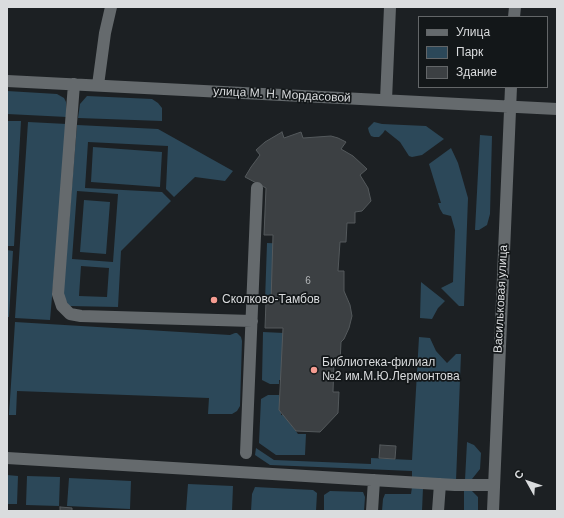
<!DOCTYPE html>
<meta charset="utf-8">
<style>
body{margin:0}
#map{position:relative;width:564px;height:518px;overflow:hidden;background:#1c2023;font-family:Arial,sans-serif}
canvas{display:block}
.frame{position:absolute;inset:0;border:8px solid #dadcde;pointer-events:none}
.legend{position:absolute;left:418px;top:16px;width:130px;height:72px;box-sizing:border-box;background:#131719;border:1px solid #636668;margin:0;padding:5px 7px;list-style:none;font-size:12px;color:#dadcde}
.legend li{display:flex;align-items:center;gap:8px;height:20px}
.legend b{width:20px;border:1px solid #636668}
.north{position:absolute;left:508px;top:462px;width:40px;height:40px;-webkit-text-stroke:3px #131719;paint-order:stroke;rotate:310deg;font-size:11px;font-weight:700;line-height:16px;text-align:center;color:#dadcde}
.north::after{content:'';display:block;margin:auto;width:14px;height:18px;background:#dadcde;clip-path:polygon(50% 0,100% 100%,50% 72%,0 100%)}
</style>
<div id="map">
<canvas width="564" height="518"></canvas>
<div class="frame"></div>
<ul class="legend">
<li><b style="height:5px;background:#656a6d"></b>Улица</li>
<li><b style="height:11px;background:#2c4859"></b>Парк</li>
<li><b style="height:11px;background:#3c4043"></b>Здание</li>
</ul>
<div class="north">С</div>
</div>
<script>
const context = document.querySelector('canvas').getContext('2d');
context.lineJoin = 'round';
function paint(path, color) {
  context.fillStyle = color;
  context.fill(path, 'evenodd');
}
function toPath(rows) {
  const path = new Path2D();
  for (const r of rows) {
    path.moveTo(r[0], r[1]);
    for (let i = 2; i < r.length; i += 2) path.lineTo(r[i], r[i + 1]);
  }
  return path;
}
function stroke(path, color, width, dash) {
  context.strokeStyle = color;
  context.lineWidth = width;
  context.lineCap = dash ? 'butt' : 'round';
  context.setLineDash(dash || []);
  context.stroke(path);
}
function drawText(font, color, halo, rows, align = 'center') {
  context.font = font + ' Arial,sans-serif';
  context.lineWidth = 3.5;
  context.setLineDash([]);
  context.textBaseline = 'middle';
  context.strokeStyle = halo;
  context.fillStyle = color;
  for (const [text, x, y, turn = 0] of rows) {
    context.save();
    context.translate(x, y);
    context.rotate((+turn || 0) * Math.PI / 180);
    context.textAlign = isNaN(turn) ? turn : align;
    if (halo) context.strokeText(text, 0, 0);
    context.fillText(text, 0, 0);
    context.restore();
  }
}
paint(toPath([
 [7,91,57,94,64,98,66,102,67,117,7,114],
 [87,96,152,99,158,103,162,108,162,121,78,118,80,104],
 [7,121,21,121,14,246,7,246,7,250,13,251,9,317,7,317],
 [28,122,67,124,50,320,15,318],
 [374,122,382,124,426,126,444,139,422,155,412,157,409,156,400,142,385,130,383,133,379,137,374,137,371,136,369,132,368,128],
 [77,125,158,129,233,171,225,181,195,177,174,197,166,189,168,146,88,142,85,188,162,192,171,201,121,251,118,307,69,306,63,295],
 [77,191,118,194,113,262,72,259],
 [81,266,109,268,107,297,79,296],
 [480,135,492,136,490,214,487,225,479,230,475,230],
 [93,147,162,152,160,187,91,182],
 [451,148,458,163,468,198,464,306,459,306,441,288,453,282,455,230,451,216,443,214,440,209,438,203,441,203,429,164],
 [84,200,110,202,106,254,80,252],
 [267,243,295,244,284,302,265,301],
 [421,282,445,301,438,308,432,319,420,318],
 [15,322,230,335,235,333,237,333,241,337,242,341,240,406,237,411,232,414,208,414,209,398,17,391,16,415,9,415],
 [263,332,284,333,282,380,279,380,279,384,270,384,262,380],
 [419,337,430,338,436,351,447,363,456,354,461,354,456,481,412,479,412,471,270,465,255,455,256,448,274,460,371,464,371,458,412,460],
 [268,395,279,395,279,399,281,399,281,415,284,415,298,434,306,434,305,455,276,455,259,443,261,399],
 [467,442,474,445,481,453,480,469,472,479,465,480],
 [7,475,18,476,17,504,7,504],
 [27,476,60,477,59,506,26,505],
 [69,478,131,481,130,509,67,506],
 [188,484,233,486,232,511,186,511],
 [255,487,313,490,317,493,316,511,251,511,252,494],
 [412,487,423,488,422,511,382,511,383,499,385,494,411,494],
 [464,490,472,491,478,497,478,511,464,511],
 [330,491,363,492,365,497,364,511,324,511,324,495]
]), '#2c4859');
const building = toPath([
 [282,132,284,138,301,132,303,138,331,136,338,138,346,142,341,149,353,156,367,169,360,175,368,188,371,201,362,211,355,212,355,223,347,223,346,242,340,242,338,271,344,271,344,291,350,305,352,316,349,328,344,339,341,342,340,363,334,363,333,392,339,392,338,413,320,432,296,431,279,410,283,328,265,328,266,301,271,302,273,235,264,235,266,188,245,177,251,167,260,155,256,150,265,142,282,132],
 [380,445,396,446,395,459,379,458,380,445],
 [60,507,72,508,72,511,60,511,60,507]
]);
paint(building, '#3c4043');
stroke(building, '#54595c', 1);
stroke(toPath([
 [514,17,515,7],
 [7,81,557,109],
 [74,84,58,294,62,306,70,314,81,316,252,321],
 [98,85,105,33,111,7],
 [386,100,390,7],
 [246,453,257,188],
 [7,458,455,485,493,485],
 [372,511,374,480],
 [438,511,440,484],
 [493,511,511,87]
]), '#656a6d', 12);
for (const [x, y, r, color] of [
 [214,300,4,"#f59c91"],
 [314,370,4,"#f59c91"]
]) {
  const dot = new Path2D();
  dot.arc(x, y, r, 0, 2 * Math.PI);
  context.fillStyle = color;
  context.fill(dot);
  stroke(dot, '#131719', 1.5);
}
drawText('10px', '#b2b5b7', null, [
 ["6",308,281]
]);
drawText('12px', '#dadcde', '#131719', [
 ["улица М. Н. Мордасовой",282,95,3],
 ["Васильковая улица",501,299,-87]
]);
drawText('12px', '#dadcde', '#131719', [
 ["Сколково-Тамбов",222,300],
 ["Библиотека-филиал",322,363],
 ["№2 им.М.Ю.Лермонтова",322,377]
], 'left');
</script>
